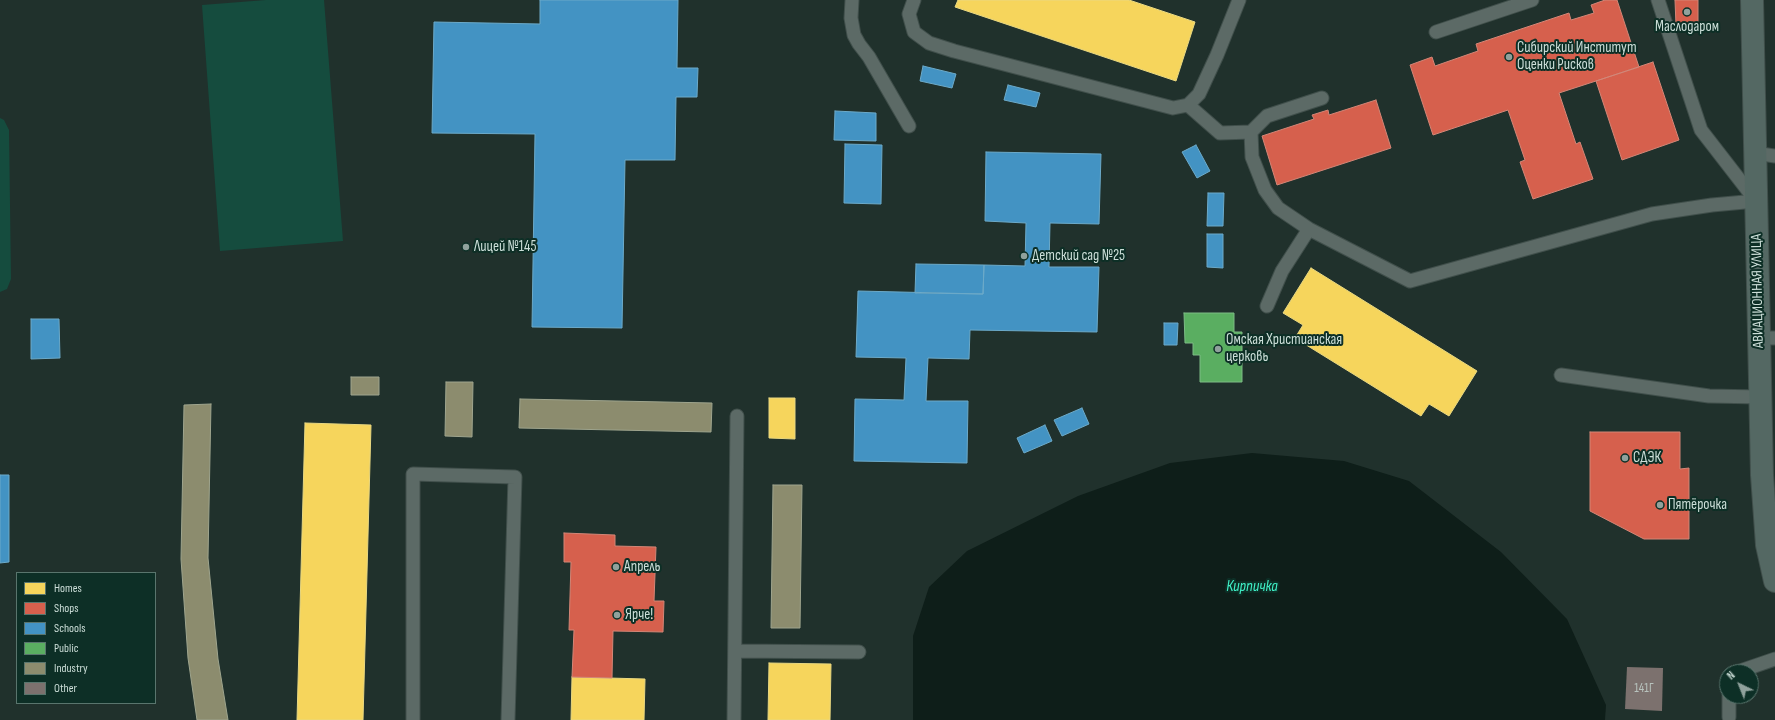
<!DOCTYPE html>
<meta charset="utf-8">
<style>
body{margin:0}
#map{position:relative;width:1775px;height:720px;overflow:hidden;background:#20312c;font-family:"Sofia Sans Condensed",sans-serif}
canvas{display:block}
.legend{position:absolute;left:16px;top:572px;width:140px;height:132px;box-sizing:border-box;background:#0d2f26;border:1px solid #59756d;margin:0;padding:5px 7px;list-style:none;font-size:12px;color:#ccded8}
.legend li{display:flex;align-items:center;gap:8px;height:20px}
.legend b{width:20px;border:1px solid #59756d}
.north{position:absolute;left:1719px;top:664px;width:40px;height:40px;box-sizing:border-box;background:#0d2f26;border:1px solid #59756d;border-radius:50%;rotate:317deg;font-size:11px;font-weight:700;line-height:16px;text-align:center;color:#ccded8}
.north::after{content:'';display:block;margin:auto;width:14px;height:18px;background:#90a19c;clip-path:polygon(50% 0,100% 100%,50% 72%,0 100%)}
</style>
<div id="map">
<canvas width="1775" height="720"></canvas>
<ul class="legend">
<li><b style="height:11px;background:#f6d55c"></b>Homes</li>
<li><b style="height:11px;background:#d6604d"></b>Shops</li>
<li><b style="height:11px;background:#4393c3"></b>Schools</li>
<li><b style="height:11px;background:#5aae61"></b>Public</li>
<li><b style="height:11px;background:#8c8c6e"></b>Industry</li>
<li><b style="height:11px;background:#7c716e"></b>Other</li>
</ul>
<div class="north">N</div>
</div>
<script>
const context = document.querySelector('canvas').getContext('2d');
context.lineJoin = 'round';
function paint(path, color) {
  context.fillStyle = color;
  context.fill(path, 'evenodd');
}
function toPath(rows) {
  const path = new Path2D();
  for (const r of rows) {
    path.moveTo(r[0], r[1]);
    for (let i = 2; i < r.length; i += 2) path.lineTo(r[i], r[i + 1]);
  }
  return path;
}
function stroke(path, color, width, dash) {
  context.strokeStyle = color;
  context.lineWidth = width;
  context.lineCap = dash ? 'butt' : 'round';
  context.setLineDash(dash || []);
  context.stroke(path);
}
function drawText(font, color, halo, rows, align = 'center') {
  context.font = font + ' "Sofia Sans Condensed",sans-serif';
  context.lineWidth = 4;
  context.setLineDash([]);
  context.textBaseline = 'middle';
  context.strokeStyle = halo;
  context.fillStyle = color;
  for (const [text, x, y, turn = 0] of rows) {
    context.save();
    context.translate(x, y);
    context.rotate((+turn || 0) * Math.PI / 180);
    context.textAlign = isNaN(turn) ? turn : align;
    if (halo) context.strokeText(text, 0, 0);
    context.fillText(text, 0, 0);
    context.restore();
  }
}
paint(toPath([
 [266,0,324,0,343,241,220,251,202,5],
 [0,118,4,120,9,130,11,279,7,289,0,292]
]), '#154c3e');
paint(toPath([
 [1252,453,1344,461,1409,481,1501,552,1567,619,1606,705,1605,720,913,720,913,636,929,587,967,551,1078,496,1170,463]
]), '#0e1e19');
const homes = toPath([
 [958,0,1129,0,1195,22,1176,81,955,7,958,0],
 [1311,268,1477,371,1449,416,1429,404,1421,416,1295,338,1303,325,1283,313,1311,268],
 [769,398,795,398,795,439,769,438,769,398],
 [305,423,371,425,363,720,297,720,305,423],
 [769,663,831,664,830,720,768,720,769,663],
 [572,677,645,679,644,720,571,720,572,677]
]);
paint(homes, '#f6d55c');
stroke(homes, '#e9d881', 1);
const shops = toPath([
 [1605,0,1617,0,1639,67,1559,93,1576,144,1580,142,1593,179,1533,199,1520,162,1525,160,1508,110,1433,135,1410,65,1432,57,1435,66,1478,51,1476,44,1569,13,1571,20,1594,13,1591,5,1605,0],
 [1675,0,1698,0,1698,24,1676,25,1675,0],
 [1653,62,1679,140,1622,160,1596,81,1653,62],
 [1376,100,1391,148,1277,185,1262,136,1314,119,1312,115,1328,110,1329,115,1376,100],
 [1590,432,1680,432,1680,469,1689,468,1689,539,1644,539,1590,511,1590,432],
 [564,533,615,535,615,546,656,547,654,601,664,601,663,632,613,631,612,678,572,677,574,630,569,630,571,562,564,562,564,533]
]);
paint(shops, '#d6604d');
stroke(shops, '#d38677', 1);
const schools = toPath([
 [540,0,678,0,677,68,698,68,697,97,676,97,675,160,625,160,622,328,532,327,535,134,432,133,434,22,540,24,540,0],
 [923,66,956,74,952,88,920,81,923,66],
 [1008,85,1040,93,1036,107,1004,100,1008,85],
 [835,111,876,113,876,141,834,140,835,111],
 [845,144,882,145,881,204,844,203,845,144],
 [1196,145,1210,171,1197,178,1182,152,1196,145],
 [986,152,1101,154,1099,224,1050,223,1049,267,1099,267,1097,332,970,330,969,359,928,358,926,401,968,401,967,463,854,461,855,399,904,400,906,358,856,357,858,291,983,294,984,265,1025,266,1026,223,985,221,986,152],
 [1208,193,1224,193,1223,226,1207,226,1208,193],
 [1207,234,1223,234,1223,268,1207,267,1207,234],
 [916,264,984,265,983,294,915,293,916,264],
 [31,319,59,319,60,358,31,359,31,319],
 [1164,323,1178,323,1177,345,1164,345,1164,323],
 [1082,408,1089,424,1062,436,1054,420,1082,408],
 [1045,425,1052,441,1024,453,1017,438,1045,425],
 [0,475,9,475,9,562,0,563,0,475]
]);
paint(schools, '#4393c3');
stroke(schools, '#6caac9', 1);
const public = toPath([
 [1184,313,1234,313,1234,332,1242,332,1242,382,1200,382,1200,355,1193,355,1193,343,1185,343,1184,313]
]);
paint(public, '#5aae61');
stroke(public, '#7cbc85', 1);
const industry = toPath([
 [351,377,379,377,379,395,351,395,351,377],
 [446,382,473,382,472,437,445,436,446,382],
 [520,399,712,403,711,432,519,428,520,399],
 [211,404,208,558,218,659,228,720,197,720,188,658,181,559,184,405,211,404],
 [773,485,802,485,800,628,771,628,773,485]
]);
paint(industry, '#8c8c6e');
stroke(industry, '#9fa58e', 1);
paint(toPath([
 [1627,667,1663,668,1662,711,1625,709]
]), '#7c716e');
const service = toPath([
 [852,0,851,18,854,35,859,44,869,57,909,126],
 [914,0,909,14,914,32,929,43,954,51,1173,108,1188,105,1199,94,1217,55,1239,0],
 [1658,0,1701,130,1756,201],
 [1436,32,1532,0],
 [1322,98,1267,116,1251,132,1252,157,1265,190,1278,208,1309,229,1410,281,1652,214,1712,205,1756,201],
 [1188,105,1220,133,1251,132],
 [1755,153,1775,156],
 [1267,306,1282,271,1309,229],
 [1759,338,1775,338],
 [1561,375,1709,396,1760,397],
 [735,651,859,652],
 [1737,672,1775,659],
 [1729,717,1729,696],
 [413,720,413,474,515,477,508,720],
 [734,720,737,416]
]);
const primary = toPath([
 [1752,0,1762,475,1767,545,1775,581]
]);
stroke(service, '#404f4b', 15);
stroke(primary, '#404f4b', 24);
stroke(service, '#5c6a66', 13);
stroke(primary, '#546863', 22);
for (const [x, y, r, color] of [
 [1687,12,4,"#90a19c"],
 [1509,57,4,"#90a19c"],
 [466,247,4,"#90a19c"],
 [1024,256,4,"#90a19c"],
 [1218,349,4,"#90a19c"],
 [1625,458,4,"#90a19c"],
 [1660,505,4,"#90a19c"],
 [616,567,4,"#90a19c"],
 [617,615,4,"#90a19c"]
]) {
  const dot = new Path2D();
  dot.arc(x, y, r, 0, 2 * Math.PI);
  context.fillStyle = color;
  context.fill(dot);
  stroke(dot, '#0d2f26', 1.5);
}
drawText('13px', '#b8c3be', null, [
 ["141Г",1644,689]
]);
drawText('15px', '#ccded8', '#0d2f26', [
 ["Маслодаром",1687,27,"center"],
 ["Сибирский Институт",1517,48],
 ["Оценки Рисков",1517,65],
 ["Лицей №145",474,247],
 ["Детский сад №25",1032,256],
 ["Омская Христианская",1226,340],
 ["церковь",1226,357],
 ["СДЭК",1633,458],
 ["Пятёрочка",1668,505],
 ["Апрель",624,567],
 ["Ярче!",625,615]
], 'left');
drawText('15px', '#ccded8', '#0d2f26', [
 ["АВИАЦИОННАЯ УЛИЦА",1758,291,-91]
]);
drawText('italic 16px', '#40f0c7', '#0d2f26', [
 ["Кирпичка",1252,587]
]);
</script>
